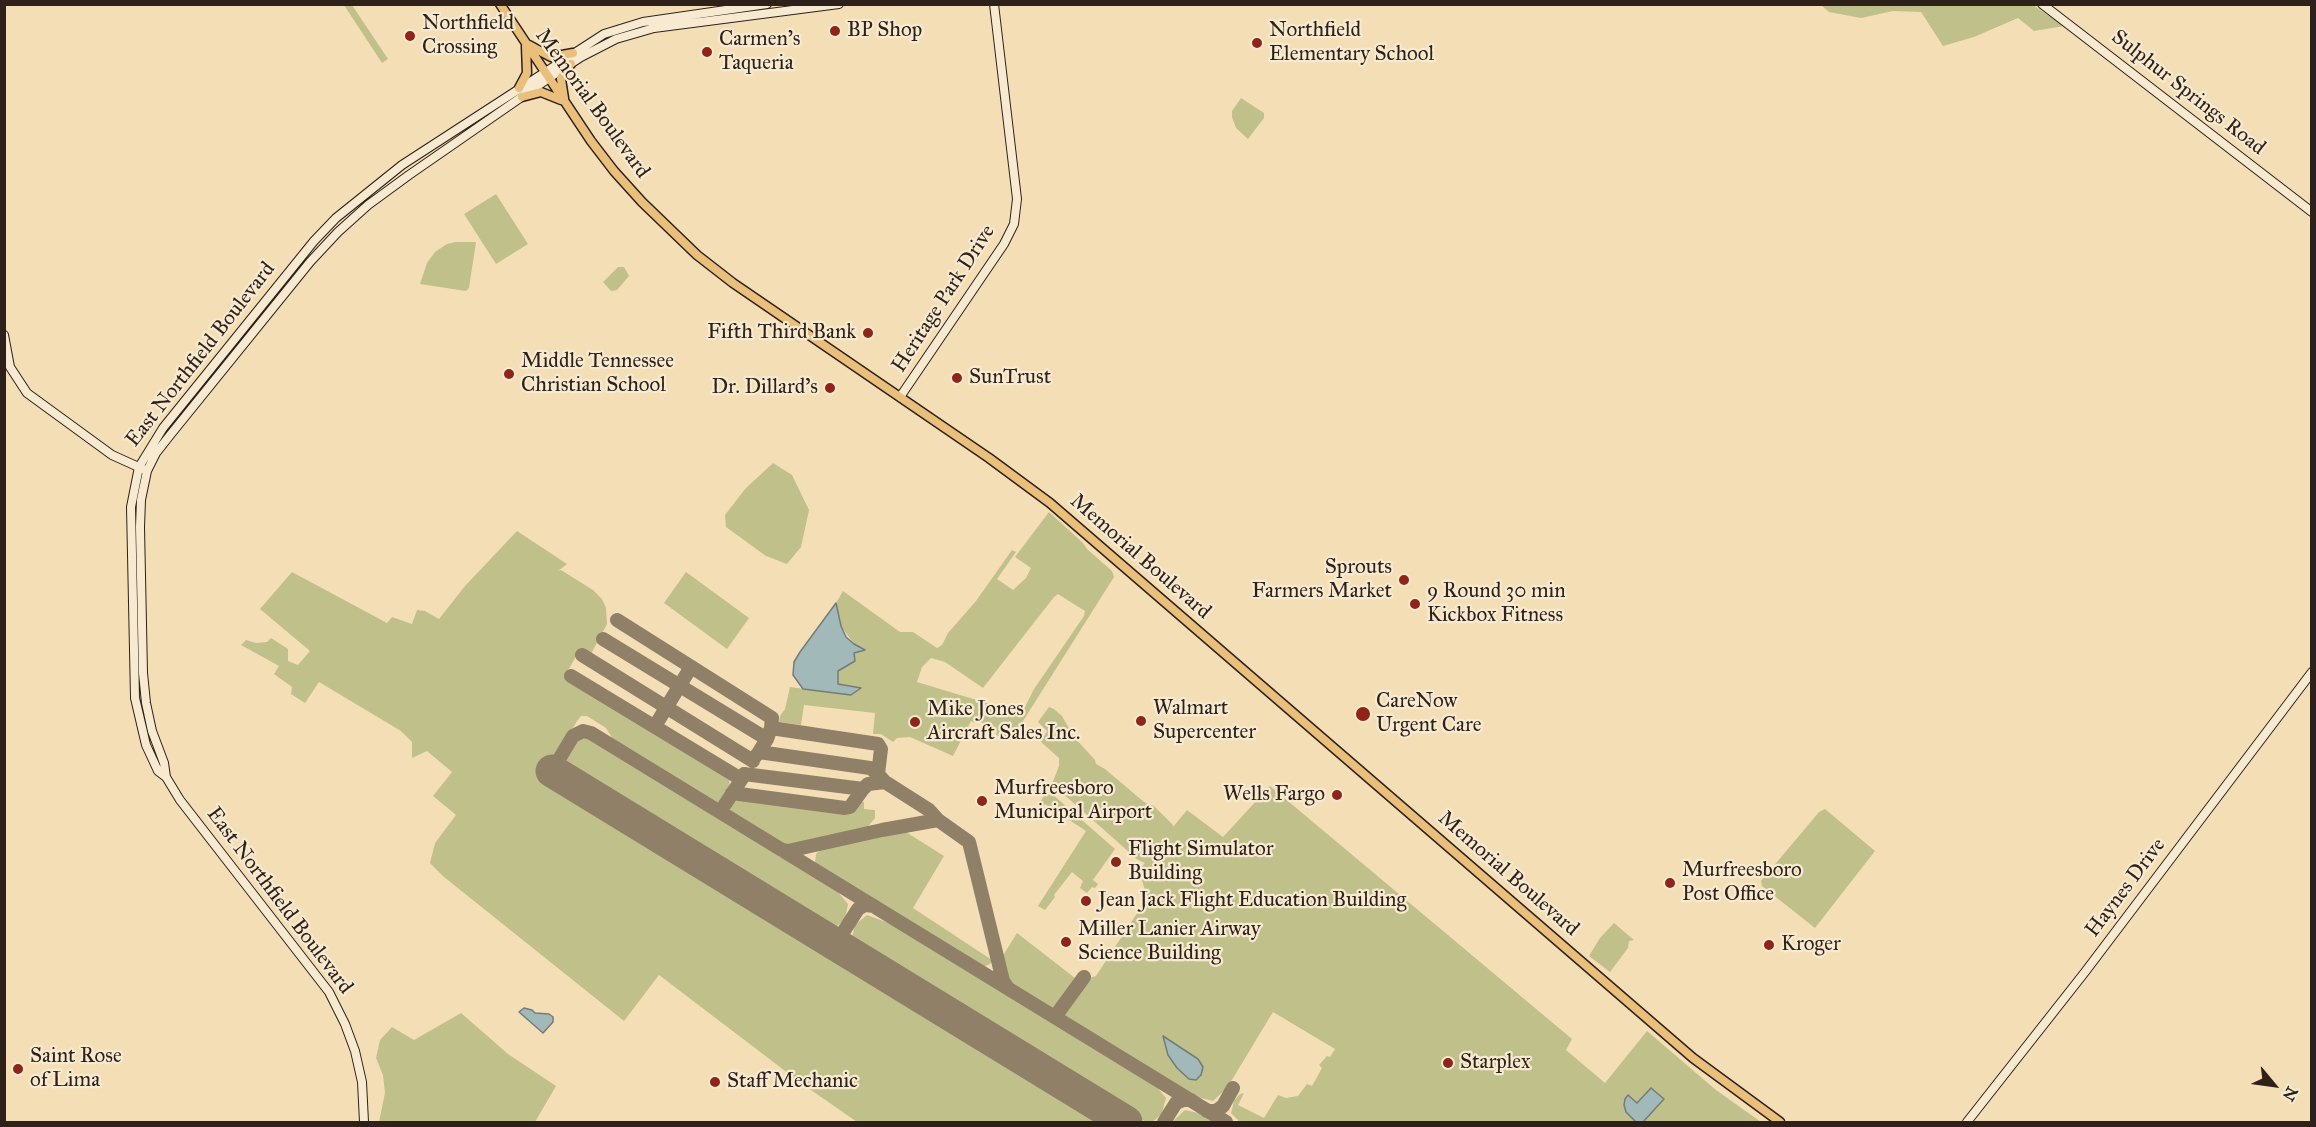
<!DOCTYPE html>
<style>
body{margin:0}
#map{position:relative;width:2316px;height:1127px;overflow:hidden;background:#f4deb6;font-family:"IM FELL Great Primer",serif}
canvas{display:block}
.frame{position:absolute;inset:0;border:6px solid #2d211a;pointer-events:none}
.north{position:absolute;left:2244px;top:1055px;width:60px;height:60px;-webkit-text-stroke:4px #f8ead0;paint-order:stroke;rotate:119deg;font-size:16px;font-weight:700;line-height:24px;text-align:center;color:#2d211a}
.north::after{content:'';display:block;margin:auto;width:21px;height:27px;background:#2d211a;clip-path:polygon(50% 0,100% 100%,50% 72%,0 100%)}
</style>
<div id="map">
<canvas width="2316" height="1127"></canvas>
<div class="frame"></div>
<div class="north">N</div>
</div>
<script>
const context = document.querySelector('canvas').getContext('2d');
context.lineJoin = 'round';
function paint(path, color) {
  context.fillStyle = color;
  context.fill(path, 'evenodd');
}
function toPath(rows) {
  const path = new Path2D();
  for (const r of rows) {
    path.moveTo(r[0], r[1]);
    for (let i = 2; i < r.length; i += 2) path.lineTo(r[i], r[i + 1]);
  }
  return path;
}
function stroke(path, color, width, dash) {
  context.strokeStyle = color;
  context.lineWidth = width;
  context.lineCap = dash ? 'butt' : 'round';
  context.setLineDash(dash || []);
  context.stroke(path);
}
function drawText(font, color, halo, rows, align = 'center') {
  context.font = font + ' "IM FELL Great Primer",serif';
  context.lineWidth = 4.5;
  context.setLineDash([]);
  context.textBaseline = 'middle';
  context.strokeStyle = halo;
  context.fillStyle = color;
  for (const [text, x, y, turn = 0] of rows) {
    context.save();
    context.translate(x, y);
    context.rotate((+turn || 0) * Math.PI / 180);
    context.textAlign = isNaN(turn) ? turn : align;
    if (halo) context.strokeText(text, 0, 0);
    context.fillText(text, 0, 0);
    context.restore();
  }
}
paint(toPath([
 [344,5,352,5,388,59,382,63],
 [1821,5,2033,5,2064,26,2034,31,2018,18,1974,37,1943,46,1921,12,1893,11,1861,18,1829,12],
 [1241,98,1264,113,1264,118,1248,139,1236,128,1232,117,1232,111],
 [496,194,528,244,496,264,464,214],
 [456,242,476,242,469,288,466,291,420,284,427,263,435,252,447,244],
 [618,267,624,267,629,276,617,290,611,291,603,282],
 [773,463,792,475,809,510,801,547,787,564,766,556,726,527,725,515,745,489],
 [1049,512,1083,543,1087,549,1112,571,1114,577,1011,740,996,735,997,731,977,720,975,723,971,721,953,756,910,737,897,738,893,742,881,734,873,734,875,713,804,705,801,725,779,722,780,716,785,709,790,687,851,695,860,688,838,684,838,671,851,664,854,653,865,650,854,644,841,626,836,603,843,591,900,632,913,632,937,648,942,645,948,633,976,601,1012,550,1016,552,997,579,1013,590,1026,578,1031,568,1015,557],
 [1058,594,1085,611,1084,616,1034,689,1024,709,1017,716,1003,708,917,682,922,667,931,658,945,662,983,688,1054,597],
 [517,531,567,564,558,571,561,570,593,590,602,599,606,608,607,624,591,654,588,655,580,650,564,677,729,777,730,789,721,801,714,803,708,801,616,744,606,728,587,716,581,716,577,721,542,780,1104,1122,857,1122,801,1083,659,975,624,1021,444,877,430,863,435,843,456,815,433,796,452,772,427,751,412,758,412,742,401,731,319,682,305,703,291,694,292,687,274,674,279,666,241,645,246,640,256,643,267,642,271,638,288,649,288,661,298,665,310,651,260,609,292,572,387,623,392,617,412,624,417,610,425,611,439,619,465,586],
 [686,572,749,618,727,649,664,603],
 [1049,707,1054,709,1062,716,1074,737,1095,760,1096,764,1105,769,1144,802,1154,806,1173,825,1173,827,1187,810,1223,837,1270,786,1572,1039,1566,1050,1605,1083,1647,1031,1716,1090,1761,1122,1240,1122,1231,1113,1234,1101,1240,1094,1244,1093,1238,1105,1264,1118,1278,1095,1286,1098,1298,1096,1307,1084,1312,1086,1322,1068,1319,1065,1327,1056,1330,1057,1335,1049,1273,1012,1227,1088,1213,1101,1189,1095,1067,1020,1064,1013,1089,978,1096,976,1147,898,1142,880,1144,874,1139,870,1145,863,1138,860,1052,784,1059,766,1059,758,1041,742,1047,731,1038,722],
 [587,737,833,886,848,904,845,919,833,930,567,768,565,758,574,741],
 [1046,792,1051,793,1115,849,1093,880,1098,884,1095,888,1092,887,1087,893,1080,888,1083,881,1072,872,1054,895,1055,897,1045,910,1038,906,1086,831,1045,804,1035,817,1033,815],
 [740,799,847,813,858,801,864,802,864,809,875,810,875,818,866,829,791,847,785,846,732,816,729,804],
 [1825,809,1875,851,1815,928,1762,886,1761,881,1819,812],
 [906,832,944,856,913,908,992,960,990,964,983,967,976,964,819,868,815,863,816,854,821,849,873,835],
 [867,915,897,926,1114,1061,1106,1053,1151,1080,1166,1098,1162,1113,1153,1122,1146,1122,851,942,855,925],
 [1614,923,1634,940,1629,941,1628,948,1610,972,1589,956,1600,938],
 [1017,933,1075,978,1076,982,1056,1009,1046,1007,1009,983,1007,980,1002,957],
 [461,1013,508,1054,556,1086,535,1122,379,1122,385,1093,383,1075,376,1058,380,1040,392,1027,414,1040],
 [1185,1110,1207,1115,1219,1122,1172,1122]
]), '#c0c08b');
const water = toPath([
 [836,603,841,626,846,637,854,644,865,650,854,653,855,661,838,671,838,684,861,688,851,695,803,689,793,675,794,662,800,652,836,603],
 [524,1008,532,1010,535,1013,549,1014,553,1017,553,1022,543,1033,519,1012,524,1008],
 [1163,1036,1198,1059,1203,1067,1201,1075,1196,1080,1189,1079,1177,1068,1168,1055,1163,1036],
 [1651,1088,1664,1099,1643,1122,1636,1122,1626,1112,1624,1105,1625,1099,1628,1095,1637,1103,1651,1088]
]);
paint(water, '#a2b9ba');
stroke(water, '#737c7a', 1.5);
stroke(toPath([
 [617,620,772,718,771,728],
 [603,639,767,739],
 [582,655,753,761],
 [571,676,741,779],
 [655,726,691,667],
 [755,757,759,752,870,768,878,774],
 [552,771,573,736,583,731,591,733,1226,1122],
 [744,774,863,789,868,784,885,782,878,774,881,749,878,744,771,728,767,739,759,752],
 [885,782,929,810,938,820],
 [732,793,845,808,850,807,863,789],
 [720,812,745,774],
 [782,850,788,851,882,830,938,820,969,842,1003,981,1008,988],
 [850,953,841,943,842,934,858,909,865,905,874,906],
 [1053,1016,1057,1014,1084,977],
 [1207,1111,1216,1111,1223,1106,1233,1088],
 [1164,1122,1176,1103,1183,1100,1191,1100]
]), '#908068', 14);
stroke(toPath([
 [552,771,1126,1122]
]), '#908068', 33);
const secondary = toPath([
 [2042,4,2312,212],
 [4,335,10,367,27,393,112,455,143,469],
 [900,397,1004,244,1014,224,1017,199,994,4],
 [166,777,164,763,152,731,146,703,143,673,140,527,141,500,147,471,156,453,171,434,310,262,338,232,368,205,409,175,549,78,581,57,616,39,654,28,839,4],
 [364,1122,362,1082,355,1051,345,1024,329,992,180,800,166,777,158,771,146,745,135,698,131,507,139,467,163,428,314,241,336,218,402,165,604,34,643,22,767,4],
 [1967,1122,2085,972,2312,672]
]);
const primary = toPath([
 [500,4,591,141,614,171,642,202,697,255,733,283,989,458,1050,503,1693,1058,1780,1122],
 [529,45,551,57,573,53],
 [519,88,527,73,526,46],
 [522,97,541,92,561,100],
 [564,98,561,79,565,71,571,64]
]);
stroke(secondary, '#2d211a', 10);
stroke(primary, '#2d211a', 11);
stroke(secondary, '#f8ead0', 8);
stroke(primary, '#eabf7b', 8);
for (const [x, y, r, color] of [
 [835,31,6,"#8f2418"],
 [410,36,6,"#8f2418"],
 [1257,43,6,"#8f2418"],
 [707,52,6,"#8f2418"],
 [868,333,6,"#8f2418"],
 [509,374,6,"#8f2418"],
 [957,378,6,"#8f2418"],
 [830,388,6,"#8f2418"],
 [1404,580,6,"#8f2418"],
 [1415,604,6,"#8f2418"],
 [1363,714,8,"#8f2418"],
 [1141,721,6,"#8f2418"],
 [915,722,6,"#8f2418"],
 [1337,795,6,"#8f2418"],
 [982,801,6,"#8f2418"],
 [1116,862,6,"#8f2418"],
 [1670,883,6,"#8f2418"],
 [1086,901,6,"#8f2418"],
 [1066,942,6,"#8f2418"],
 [1769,945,6,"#8f2418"],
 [1448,1063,6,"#8f2418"],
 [18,1069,6,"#8f2418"],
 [715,1082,6,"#8f2418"]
]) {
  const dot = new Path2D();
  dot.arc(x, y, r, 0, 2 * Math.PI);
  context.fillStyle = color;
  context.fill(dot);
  stroke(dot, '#f8ead0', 2);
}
drawText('21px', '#2d211a', '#f8ead0', [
 ["Northfield",422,24],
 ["Crossing",422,48],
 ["BP Shop",847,31],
 ["Northfield",1269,31],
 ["Elementary School",1269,55],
 ["Carmen's",719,40],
 ["Taqueria",719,64],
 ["Fifth Third Bank",856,333,"right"],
 ["Middle Tennessee",521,362],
 ["Christian School",521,386],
 ["SunTrust",969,378],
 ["Dr. Dillard's",818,388,"right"],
 ["Sprouts",1392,568,"right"],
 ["Farmers Market",1392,592,"right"],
 ["9 Round 30 min",1427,592],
 ["Kickbox Fitness",1427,616],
 ["CareNow",1376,702],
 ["Urgent Care",1376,726],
 ["Walmart",1153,709],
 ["Supercenter",1153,733],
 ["Mike Jones",927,710],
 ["Aircraft Sales Inc.",927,734],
 ["Murfreesboro",994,789],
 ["Municipal Airport",994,813],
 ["Wells Fargo",1325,795,"right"],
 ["Flight Simulator",1128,850],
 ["Building",1128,874],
 ["Murfreesboro",1682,871],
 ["Post Office",1682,895],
 ["Jean Jack Flight Education Building",1098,901],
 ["Miller Lanier Airway",1078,930],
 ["Science Building",1078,954],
 ["Kroger",1781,945],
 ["Saint Rose",30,1057],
 ["of Lima",30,1081],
 ["Starplex",1460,1063],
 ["Staff Mechanic",727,1082]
], 'left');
drawText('21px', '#2d211a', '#f8ead0', [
 ["Sulphur Springs Road",2188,93,38],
 ["Memorial Boulevard",592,104,54],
 ["Heritage Park Drive",944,299,-57],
 ["East Northfield Boulevard",201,355,-52],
 ["Memorial Boulevard",1140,557,41],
 ["Memorial Boulevard",1508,874,41],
 ["Haynes Drive",2126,888,-53],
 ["East Northfield Boulevard",279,901,53]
]);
</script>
